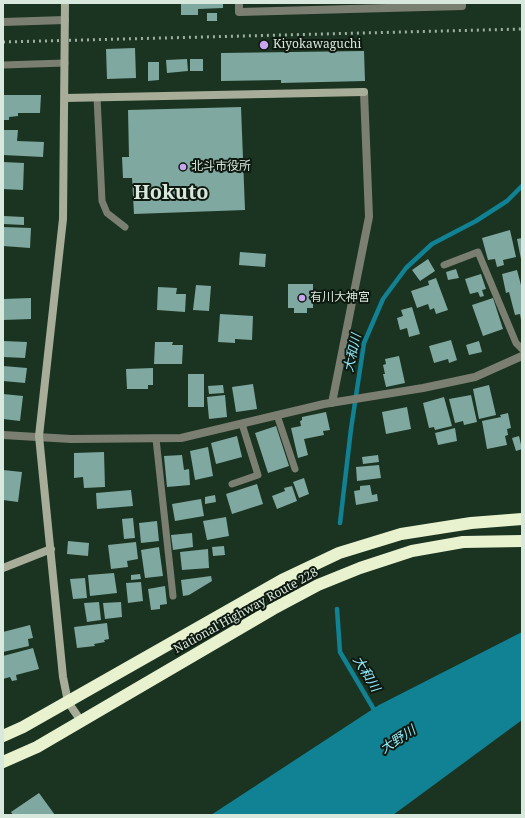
<!DOCTYPE html>
<meta charset="utf-8">
<style>
body{margin:0}
#map{position:relative;width:525px;height:818px;overflow:hidden;background:#1b3421;font-family:"Noto Serif",serif}
canvas{display:block}
.frame{position:absolute;inset:0;border:4px solid #d9e8dc;pointer-events:none}
</style>
<div id="map">
<canvas width="525" height="818"></canvas>
<div class="frame"></div>
</div>
<script>
const context = document.querySelector('canvas').getContext('2d');
context.lineJoin = 'round';
function paint(path, color) {
  context.fillStyle = color;
  context.fill(path, 'evenodd');
}
function toPath(rows) {
  const path = new Path2D();
  for (const r of rows) {
    path.moveTo(r[0], r[1]);
    for (let i = 2; i < r.length; i += 2) path.lineTo(r[i], r[i + 1]);
  }
  return path;
}
function stroke(path, color, width, dash) {
  context.strokeStyle = color;
  context.lineWidth = width;
  context.lineCap = dash ? 'butt' : 'round';
  context.setLineDash(dash || []);
  context.stroke(path);
}
function drawText(font, color, halo, rows, align = 'center') {
  context.font = font + ' "Noto Serif","Noto Sans JP",serif';
  context.lineWidth = 4;
  context.setLineDash([]);
  context.textBaseline = 'middle';
  context.strokeStyle = halo;
  context.fillStyle = color;
  for (const [text, x, y, turn = 0] of rows) {
    context.save();
    context.translate(x, y);
    context.rotate((+turn || 0) * Math.PI / 180);
    context.textAlign = isNaN(turn) ? turn : align;
    if (halo) context.strokeText(text, 0, 0);
    context.fillText(text, 0, 0);
    context.restore();
  }
}
paint(toPath([
 [522,632,522,720,393,815,211,815,379,705]
]), '#118194');
stroke(toPath([
 [340,523,351,429,364,343,383,299,406,268,432,244,476,221,507,201,522,186],
 [337,609,340,652,376,713]
]), '#118194', 4.5);
paint(toPath([
 [181,3,223,3,223,8,198,9,198,15,181,15],
 [207,13,217,13,217,21,207,21],
 [135,48,136,78,107,79,106,49],
 [364,51,365,81,281,83,281,80,221,81,221,53],
 [187,59,188,71,167,73,166,60],
 [190,59,203,59,203,71,190,71],
 [148,62,159,62,159,80,148,81],
 [3,95,41,95,40,113,18,113,18,116,9,117,9,120,3,120],
 [241,107,245,210,134,214,132,178,123,178,122,157,129,157,128,110],
 [3,130,18,130,17,141,44,142,43,157,3,155],
 [3,162,24,163,23,190,3,189],
 [3,216,24,217,24,225,3,224],
 [3,227,31,228,30,248,3,246],
 [510,230,516,257,503,260,504,265,497,267,495,259,488,260,482,238],
 [522,238,522,259,521,259,517,239],
 [240,252,266,254,265,267,239,265],
 [428,259,435,271,420,281,412,270],
 [456,269,459,278,448,280,446,272],
 [517,270,522,289,521,320,520,314,515,315,509,292,506,293,502,274],
 [481,274,486,289,482,290,484,296,480,297,478,292,470,294,465,279],
 [436,278,448,310,436,314,434,308,430,310,428,304,417,308,411,291,429,285,428,281],
 [288,284,313,284,313,308,307,308,307,313,294,313,294,308,288,308],
 [196,285,211,286,209,311,193,310],
 [158,287,177,288,176,294,186,294,185,312,157,310],
 [31,298,31,319,3,320,3,299],
 [493,298,503,329,483,336,472,305],
 [412,307,420,334,409,337,407,328,400,330,397,318,403,316,401,310],
 [220,314,253,316,252,340,235,339,235,343,218,342],
 [451,340,457,360,449,363,448,359,434,363,429,346],
 [3,341,27,342,25,358,3,357],
 [479,341,482,352,469,355,466,345],
 [155,342,173,342,172,345,183,345,182,364,154,364],
 [399,356,405,383,386,387,383,374,385,374,383,365,386,364,385,359],
 [3,366,27,368,25,383,3,381],
 [153,368,153,385,148,385,148,389,127,389,126,369],
 [188,374,204,374,204,407,188,407],
 [253,384,257,409,236,412,232,387],
 [223,385,224,393,209,394,208,386],
 [489,385,496,415,479,419,473,389],
 [3,394,23,396,20,421,3,419],
 [225,395,227,417,209,419,207,397],
 [471,395,477,422,464,425,463,421,455,423,449,399],
 [444,397,452,426,435,430,434,427,429,428,423,403],
 [407,407,411,429,386,434,382,412],
 [326,412,330,430,323,431,324,435,304,439,308,455,298,458,291,428,301,426,300,421,302,420,302,417],
 [508,413,511,428,507,429,508,435,505,436,507,445,487,449,482,421,501,417,500,415],
 [276,426,289,466,268,473,255,433],
 [455,428,457,441,438,445,435,433],
 [237,436,242,457,216,464,211,443],
 [519,436,522,449,516,451,512,438],
 [208,447,213,476,195,480,190,451],
 [104,452,105,487,84,488,83,477,74,478,74,453],
 [182,455,184,470,189,469,190,485,167,487,164,456],
 [378,455,379,462,363,464,362,457],
 [379,465,381,478,357,481,356,467],
 [3,470,22,472,18,502,3,500],
 [304,478,309,494,299,498,293,482],
 [257,484,263,504,232,514,226,494],
 [370,485,372,495,377,494,378,501,356,505,354,491,360,490,360,486],
 [292,486,297,501,277,509,272,496,285,491,284,488],
 [131,490,133,506,97,509,96,493],
 [215,495,216,502,205,504,205,497],
 [201,499,204,516,175,521,172,504],
 [226,517,229,536,207,540,203,521],
 [133,518,135,538,124,539,122,519],
 [157,521,159,541,141,543,139,523],
 [192,533,193,547,173,550,171,535],
 [68,541,89,543,88,556,67,554],
 [136,542,138,559,127,561,128,567,111,569,108,545],
 [224,546,225,555,213,556,212,547],
 [159,547,163,576,145,578,141,550],
 [208,549,209,568,182,570,180,552],
 [114,573,117,593,90,596,88,575],
 [140,574,141,579,131,580,131,575],
 [211,576,212,581,189,595,183,596,181,580],
 [85,578,87,598,73,599,70,579],
 [141,582,143,601,128,603,126,583],
 [165,586,167,604,160,605,160,609,151,610,148,589],
 [99,602,101,620,87,622,84,603],
 [121,602,122,617,105,619,103,603],
 [107,623,109,639,104,640,105,642,94,644,95,646,77,648,74,627],
 [30,625,33,638,28,639,29,646,3,652,3,632],
 [33,648,39,669,16,675,17,680,12,681,10,677,3,679,3,656],
 [39,793,55,815,13,815,11,812]
]), '#7fa8a0');
stroke(toPath([
 [3,65,65,63],
 [97,97,102,201,107,213,125,227],
 [444,265,478,252,516,343,522,349],
 [277,415,295,469],
 [156,439,173,596],
 [232,484,258,475,242,424]
]), '#7b7f71', 7);
stroke(toPath([
 [239,3,239,12,462,6,462,3],
 [3,22,65,20],
 [332,403,369,217,364,92],
 [3,435,71,439,181,438,324,404,423,388,475,377,522,356]
]), '#7b7f71', 8);
stroke(toPath([
 [65,3,63,219,39,436,63,677,68,702,81,721],
 [65,98,364,92],
 [3,568,51,549]
]), '#a7ad98', 8);
stroke(toPath([
 [3,736,23,727,282,580,339,553,401,534,471,523,522,519],
 [3,762,37,747,273,609,318,585,360,568,412,551,463,542,522,541]
]), '#e8f2cf', 12);
stroke(toPath([
 [3,42,522,29]
]), '#9dafa1', 3, [2, 4]);
for (const [x, y, r, color] of [
 [264,45,5,"#c8a5ee"],
 [183,167,4,"#c8a5ee"],
 [302,298,4,"#c8a5ee"]
]) {
  const dot = new Path2D();
  dot.arc(x, y, r, 0, 2 * Math.PI);
  context.fillStyle = color;
  context.fill(dot);
  stroke(dot, '#0e1910', 1.5);
}
drawText('12px', '#d9e8dc', '#0e1910', [
 ["Kiyokawaguchi",273,45],
 ["北斗市役所",191,167],
 ["有川大神宮",310,298]
], 'left');
drawText('12px', '#d9e8dc', '#0e1910', [
 ["National Highway Route 228",246,611,-29]
]);
drawText('italic 13px', '#92e9fc', '#0e1910', [
 ["大和川",353,353,-78],
 ["大和川",366,674,59],
 ["大野川",398,740,-33]
]);
drawText('bold 20px', '#d9e8dc', '#0e1910', [
 ["Hokuto",171,193]
]);
</script>
